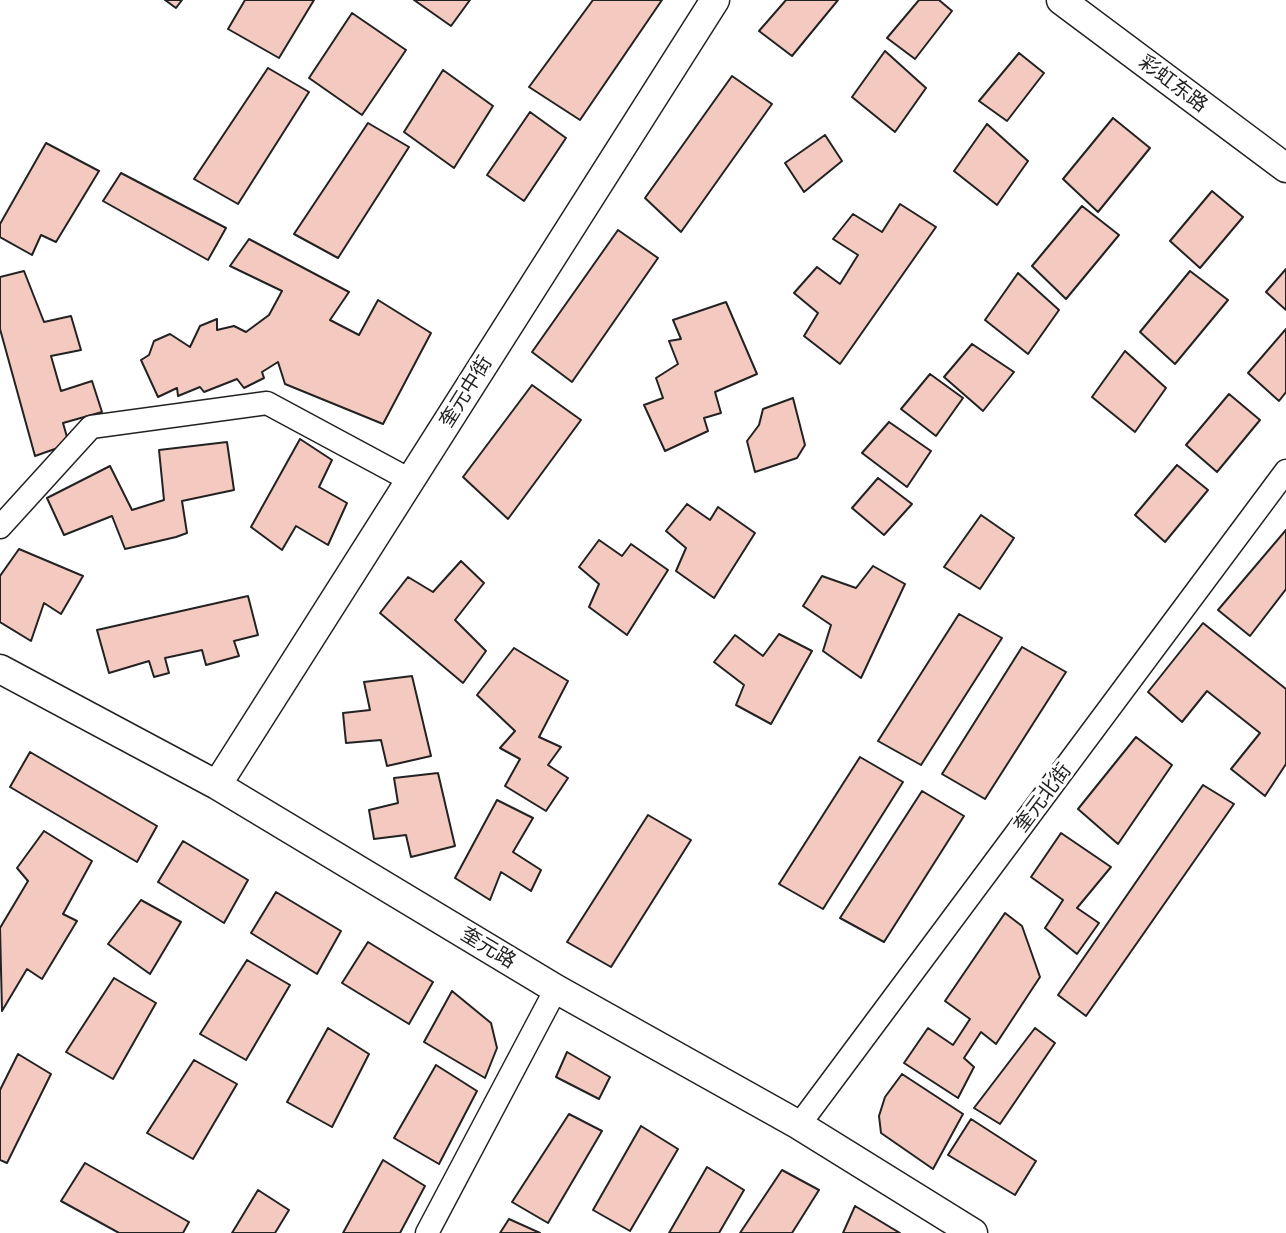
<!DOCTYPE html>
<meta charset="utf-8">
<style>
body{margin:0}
canvas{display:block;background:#fff}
</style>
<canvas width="1286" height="1233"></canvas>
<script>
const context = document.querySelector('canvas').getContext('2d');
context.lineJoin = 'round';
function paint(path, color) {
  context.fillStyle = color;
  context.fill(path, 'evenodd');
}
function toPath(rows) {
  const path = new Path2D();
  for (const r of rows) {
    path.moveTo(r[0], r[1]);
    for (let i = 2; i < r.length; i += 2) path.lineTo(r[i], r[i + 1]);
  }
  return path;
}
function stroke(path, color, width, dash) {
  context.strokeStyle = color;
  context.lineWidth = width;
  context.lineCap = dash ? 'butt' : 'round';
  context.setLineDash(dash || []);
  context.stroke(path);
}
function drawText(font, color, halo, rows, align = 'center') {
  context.font = font + ' Inter,"Noto Sans SC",sans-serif';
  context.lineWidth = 6;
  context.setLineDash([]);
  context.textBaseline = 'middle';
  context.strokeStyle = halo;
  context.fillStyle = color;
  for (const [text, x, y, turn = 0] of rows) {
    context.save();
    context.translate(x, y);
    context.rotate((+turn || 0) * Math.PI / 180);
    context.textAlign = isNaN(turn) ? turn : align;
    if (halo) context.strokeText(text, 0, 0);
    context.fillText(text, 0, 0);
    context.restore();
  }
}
const building = toPath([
 [165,0,182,0,176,8,165,0],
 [245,0,314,0,279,58,228,29,245,0],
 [414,0,470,0,451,26,414,0],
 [593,0,662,0,580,120,529,87,593,0],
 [786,0,838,0,792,56,759,31,786,0],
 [919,0,939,0,952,11,915,59,887,38,919,0],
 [352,13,406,50,362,115,309,78,352,13],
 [885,51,926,88,895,132,852,97,885,51],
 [1019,53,1044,73,1007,121,979,101,1019,53],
 [268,68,309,92,238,204,194,179,268,68],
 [443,70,493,106,454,168,404,132,443,70],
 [732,76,772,104,681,232,645,198,732,76],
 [530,112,566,138,524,201,487,175,530,112],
 [1113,118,1150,148,1098,212,1063,179,1113,118],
 [368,123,409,147,338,258,294,234,368,123],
 [987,124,1028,161,997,205,954,171,987,124],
 [825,135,842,161,804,192,785,163,825,135],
 [46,143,99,171,56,242,41,235,32,255,0,237,0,224,46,143],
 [121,173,226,228,208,260,103,201,121,173],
 [1212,191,1243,217,1200,268,1170,241,1212,191],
 [900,204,936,227,840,364,804,336,818,313,794,293,817,267,840,284,858,255,833,239,853,214,882,232,900,204],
 [1082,206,1119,235,1066,299,1032,266,1082,206],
 [618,230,658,258,572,382,532,352,618,230],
 [249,239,349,292,330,320,359,335,378,300,431,333,383,424,285,384,278,362,262,372,264,378,244,388,237,379,204,392,200,387,178,396,177,388,158,397,141,360,149,355,154,341,170,334,190,347,200,326,217,319,217,330,234,326,246,332,269,315,282,291,230,266,249,239],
 [1286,269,1286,310,1266,292,1286,269],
 [24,271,44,322,71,316,81,350,51,356,61,391,92,381,102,412,63,423,69,444,35,456,0,329,0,277,24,271],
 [1190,271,1228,300,1175,364,1140,332,1190,271],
 [1018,273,1059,310,1028,354,985,320,1018,273],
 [726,302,757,374,715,392,721,413,704,418,708,431,665,451,644,405,663,398,656,378,678,364,669,341,681,339,673,320,726,302],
 [1286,329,1286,392,1279,401,1248,373,1286,329],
 [972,344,1014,372,983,411,944,377,972,344],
 [1125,351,1166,388,1135,432,1092,397,1125,351],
 [930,374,963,398,936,436,901,409,930,374],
 [532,385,581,420,508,519,463,477,532,385],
 [1229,394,1260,420,1217,472,1186,445,1229,394],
 [793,398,805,445,797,458,755,472,747,441,759,425,763,409,793,398],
 [889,422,931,451,907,487,862,453,889,422],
 [300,439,332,460,319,487,347,503,328,545,296,526,282,550,251,527,300,439],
 [227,442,234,490,182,501,187,533,176,537,125,549,112,516,64,535,47,498,110,466,132,510,164,500,159,450,227,442],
 [1177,465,1208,490,1165,542,1135,515,1177,465],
 [878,478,912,504,884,535,852,508,878,478],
 [687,504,710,520,718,507,755,533,714,598,676,571,686,548,666,531,687,504],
 [981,515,1014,538,980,589,944,567,981,515],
 [1286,530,1286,589,1250,636,1218,610,1286,530],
 [599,540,622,556,631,544,668,570,627,635,589,607,599,584,579,567,599,540],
 [19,549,83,576,61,614,44,603,31,641,0,622,0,576,19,549],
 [461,561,484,583,455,620,486,651,463,683,380,613,408,577,433,592,461,561],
 [873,566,905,584,861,678,823,651,831,625,803,606,822,576,856,588,873,566],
 [248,596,258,635,234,641,239,656,206,665,202,650,165,658,169,673,154,677,149,661,109,673,97,630,248,596],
 [959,614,1002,638,921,765,878,741,959,614],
 [1203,623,1286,689,1286,764,1265,796,1231,769,1260,733,1207,691,1182,722,1148,692,1203,623],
 [779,634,812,651,771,724,736,705,744,685,714,662,735,635,763,656,779,634],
 [1022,647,1066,672,985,799,942,774,1022,647],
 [514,648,568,681,539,737,561,747,548,765,568,778,546,811,505,786,520,759,500,748,515,731,477,695,514,648],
 [412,676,431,756,387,766,381,740,346,743,343,713,370,710,364,682,412,676],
 [1136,737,1172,765,1118,844,1078,809,1136,737],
 [30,752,157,826,137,862,10,787,30,752],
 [860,757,903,782,823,909,779,884,860,757],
 [438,773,455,846,411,857,406,835,374,839,369,810,398,803,394,778,438,773],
 [1203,785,1234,804,1086,1016,1058,995,1203,785],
 [922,791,964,816,884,942,840,918,922,791],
 [497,800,533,818,513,852,541,870,531,891,501,872,490,900,455,878,497,800],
 [648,815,691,840,611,967,567,942,648,815],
 [44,831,92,861,63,914,77,921,42,979,27,969,2,1011,0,928,28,881,17,868,44,831],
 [1061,833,1111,867,1077,908,1099,923,1077,954,1045,928,1063,900,1031,877,1061,833],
 [183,841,248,880,224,923,158,882,183,841],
 [276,892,341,931,317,974,251,933,276,892],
 [141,900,181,922,150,974,108,944,141,900],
 [1005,913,1022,926,1040,977,996,1044,981,1032,964,1058,974,1067,958,1098,904,1063,928,1028,953,1045,970,1019,945,1001,1005,913],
 [368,942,433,982,409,1024,342,983,368,942],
 [247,960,290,985,246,1060,200,1034,247,960],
 [114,978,156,1003,113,1079,66,1052,114,978],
 [452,991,491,1023,497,1048,485,1078,424,1042,452,991],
 [328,1028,369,1054,332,1127,287,1102,328,1028],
 [1035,1028,1055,1043,1000,1124,974,1108,1035,1028],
 [567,1052,610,1077,599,1099,556,1077,567,1052],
 [18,1054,51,1074,7,1163,0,1160,0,1090,18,1054],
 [194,1060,237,1084,193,1159,147,1133,194,1060],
 [436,1065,477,1091,439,1164,394,1138,436,1065],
 [902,1074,963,1114,933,1169,881,1133,879,1116,885,1097,902,1074],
 [569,1114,602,1131,548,1223,512,1202,569,1114],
 [971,1119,1036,1161,1015,1195,948,1155,971,1119],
 [641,1126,678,1149,630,1231,593,1210,641,1126],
 [383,1160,425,1186,400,1233,343,1233,383,1160],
 [85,1163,189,1222,183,1233,119,1233,61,1201,85,1163],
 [707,1167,744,1190,719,1233,669,1233,707,1167],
 [782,1170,819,1190,792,1233,740,1233,782,1170],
 [258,1190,289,1210,275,1233,232,1233,258,1190],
 [855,1206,900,1233,843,1233,855,1206],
 [509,1219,540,1233,500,1233,509,1219]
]);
paint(building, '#f3c9c0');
stroke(building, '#222', 2);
const minor = toPath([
 [0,527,91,427,267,403,410,480],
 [799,1125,1286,471],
 [427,1233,556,989]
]);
const tertiary = toPath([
 [1061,0,1286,168],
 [0,669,217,785,556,989,799,1125,973,1233],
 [217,785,715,0]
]);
stroke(minor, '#222', 25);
stroke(tertiary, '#222', 31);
stroke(minor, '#fff', 22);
stroke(tertiary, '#fff', 28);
drawText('20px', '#222', '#fff', [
 ["彩虹东路",1173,84,37],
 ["奎元中街",466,392,-58],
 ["奎元北街",1043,798,-53],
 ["奎元路",488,948,31]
]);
</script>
